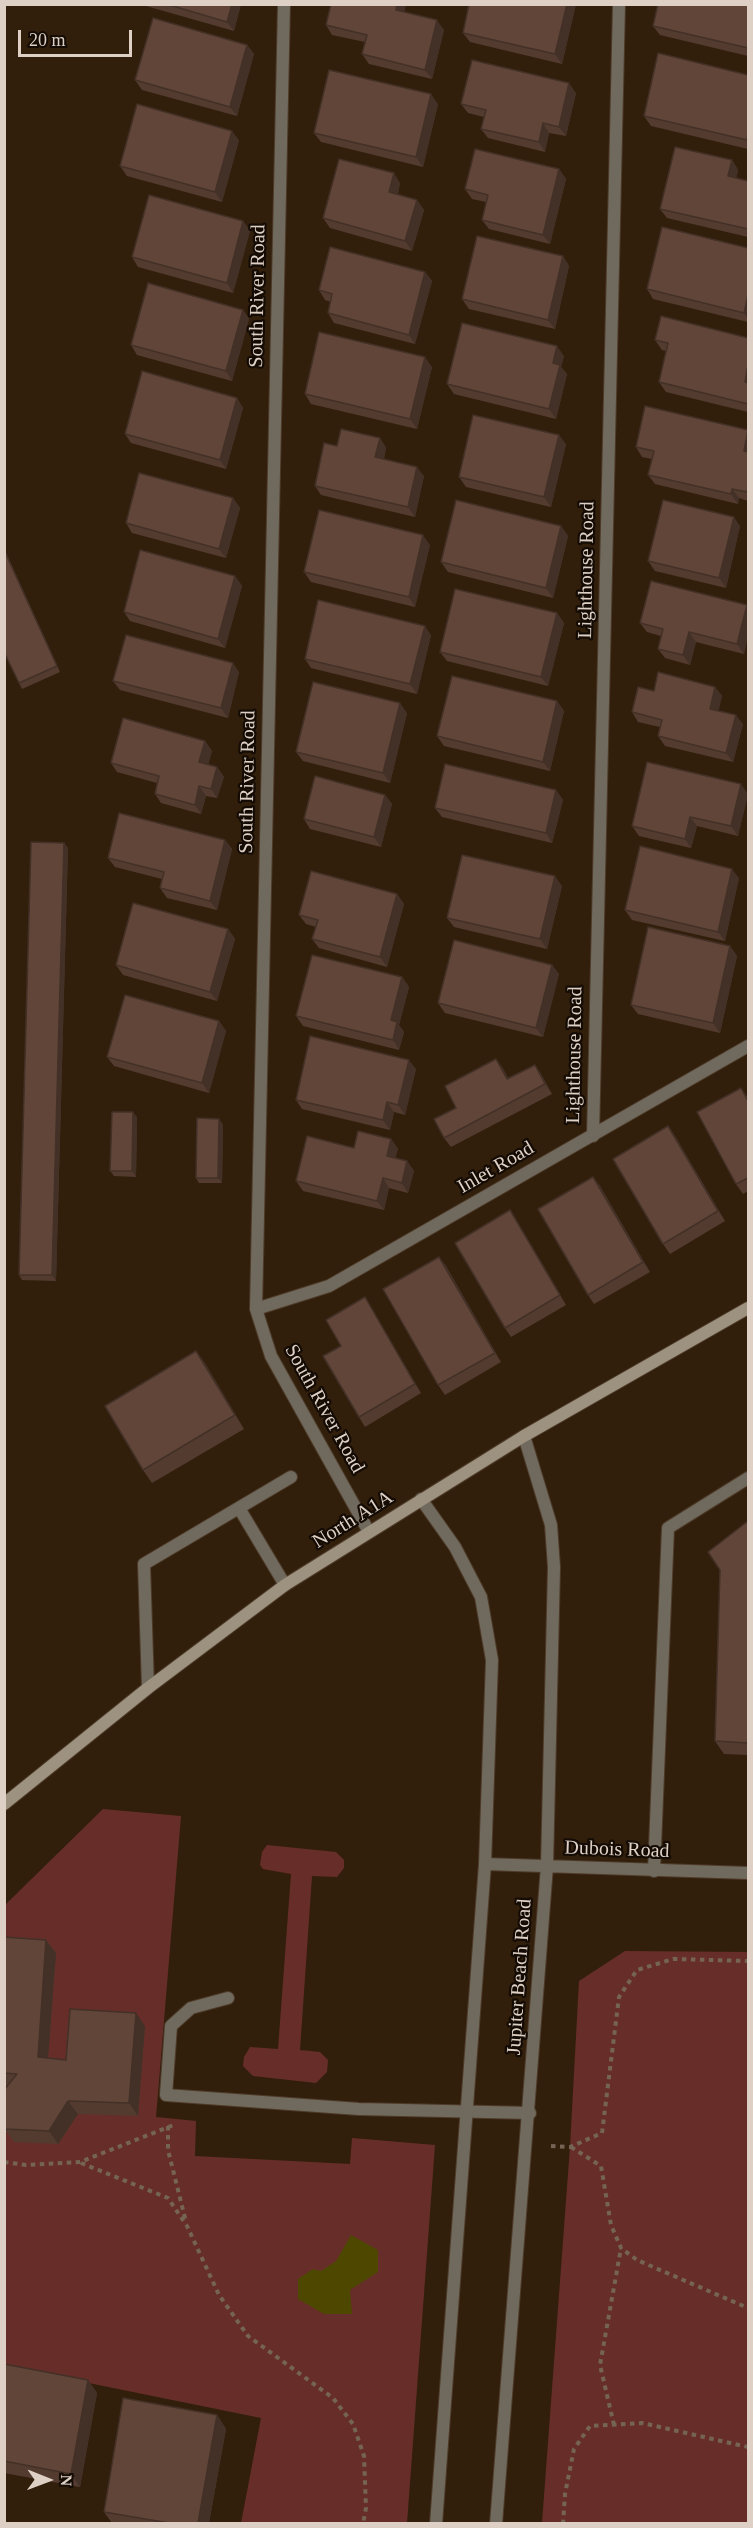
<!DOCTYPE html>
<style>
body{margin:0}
#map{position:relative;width:753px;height:2528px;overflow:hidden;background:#321f0b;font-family:"Times New Roman",serif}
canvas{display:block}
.frame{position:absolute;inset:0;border:6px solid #ded0c5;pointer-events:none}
.north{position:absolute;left:18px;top:2450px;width:60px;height:60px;-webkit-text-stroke:4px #130b04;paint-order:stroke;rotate:91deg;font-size:16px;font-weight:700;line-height:24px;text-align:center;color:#ded0c5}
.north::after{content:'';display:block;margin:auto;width:21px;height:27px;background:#ded0c5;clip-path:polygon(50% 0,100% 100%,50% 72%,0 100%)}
.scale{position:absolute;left:18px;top:30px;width:114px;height:27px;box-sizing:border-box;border:3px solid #ded0c5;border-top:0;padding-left:8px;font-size:18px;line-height:21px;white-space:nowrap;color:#ded0c5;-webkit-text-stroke:4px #130b04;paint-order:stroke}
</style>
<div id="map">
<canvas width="753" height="2528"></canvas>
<div class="frame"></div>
<div class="north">N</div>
<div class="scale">20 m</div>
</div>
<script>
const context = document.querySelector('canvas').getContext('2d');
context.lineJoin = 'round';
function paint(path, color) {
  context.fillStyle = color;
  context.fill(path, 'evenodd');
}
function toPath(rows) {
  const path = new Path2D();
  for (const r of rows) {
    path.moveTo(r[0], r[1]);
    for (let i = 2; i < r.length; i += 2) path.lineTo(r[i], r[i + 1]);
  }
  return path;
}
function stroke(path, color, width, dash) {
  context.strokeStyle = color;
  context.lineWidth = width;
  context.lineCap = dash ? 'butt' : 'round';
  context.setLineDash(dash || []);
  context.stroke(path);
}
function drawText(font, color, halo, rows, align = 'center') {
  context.font = font + ' "Times New Roman",serif';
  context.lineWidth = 4.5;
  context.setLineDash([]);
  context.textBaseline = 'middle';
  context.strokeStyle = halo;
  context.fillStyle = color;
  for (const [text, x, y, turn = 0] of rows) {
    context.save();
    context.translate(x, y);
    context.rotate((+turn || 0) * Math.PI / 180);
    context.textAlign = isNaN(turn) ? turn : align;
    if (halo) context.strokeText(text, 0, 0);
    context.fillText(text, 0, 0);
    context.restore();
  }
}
paint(toPath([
 [103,1809,181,1816,156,2117,196,2121,195,2156,350,2164,352,2138,435,2145,407,2523,241,2523,261,2418,5,2366,5,1905],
 [267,1845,336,1852,344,1860,344,1868,337,1877,312,1876,300,2050,320,2052,328,2060,327,2072,316,2083,253,2076,243,2066,244,2057,250,2047,278,2049,291,1874,263,1869,260,1865,262,1852],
 [625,1951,748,1952,748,2523,542,2523,570,2147,579,1981]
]), '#672e29');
paint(toPath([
 [351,2235,378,2250,378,2272,350,2290,352,2314,324,2314,298,2299,298,2279,313,2269,321,2271,336,2261]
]), '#4e4700');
const lane = toPath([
 [239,1508,285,1585],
 [148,1688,144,1564,291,1477],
 [654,1871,668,1528,748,1478],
 [228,1998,191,2008,171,2026,166,2095,359,2109,530,2113]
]);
const street = toPath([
 [284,4,256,1309,271,1356,369,1532],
 [593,1136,619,4],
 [256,1309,329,1286,748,1046],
 [421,1499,455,1547,481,1597,492,1660,485,1864,436,2524],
 [485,1864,748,1873],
 [496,2524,547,1866,554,1567,551,1525,524,1436]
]);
const secondary = toPath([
 [4,1804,148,1688,285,1585,524,1436,748,1308]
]);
stroke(lane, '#4e3b29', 14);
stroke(street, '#4e3b29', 14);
stroke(secondary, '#4e3b29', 14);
stroke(toPath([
 [168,2126,168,2150,186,2222],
 [551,2146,570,2147,602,2133,619,1997,637,1970,673,1959,748,1961],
 [571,2147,601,2166,611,2225,621,2248,637,2260,748,2308],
 [4,2162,26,2165,80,2162,176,2124],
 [81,2163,168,2198,187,2226,219,2295,248,2336,333,2398,353,2424,364,2456,366,2508,363,2524],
 [614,2425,600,2365,621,2248],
 [563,2524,565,2494,574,2449,590,2426,642,2423,748,2447]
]), '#756454', 4, [4.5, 4.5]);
stroke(lane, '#706a5e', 12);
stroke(street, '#706a5e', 12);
stroke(secondary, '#9c927f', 12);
paint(toPath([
 [139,4,241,4,234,31],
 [406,4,404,12,444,30,432,79,369,64,362,54,365,42,332,35,326,25],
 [576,4,562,64,470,42,463,33],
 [748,4,748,56,660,35,653,26],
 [247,45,254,54,237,116,142,90,135,80],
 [748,75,748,149,651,126,644,116],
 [576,93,566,136,549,133,545,152,488,138,481,129,484,117,468,113,461,104],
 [438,104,423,167,321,142,314,133],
 [239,140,222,202,127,176,120,166],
 [732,160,738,170,736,178,748,181,748,237,667,218,660,209],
 [559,169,566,179,550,244,489,229,482,220,486,202,472,199,465,189],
 [400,183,398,194,417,200,424,210,412,251,330,228,323,218],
 [243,221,250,231,233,293,138,267,132,257],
 [748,248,748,322,653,299,647,289],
 [563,256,569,266,555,329,469,309,462,299],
 [425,272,432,281,415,344,334,323,328,313,331,302,325,300,319,290],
 [243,310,249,319,232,381,137,355,131,345],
 [748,338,748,412,666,392,659,382,666,351,662,350,655,340],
 [564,356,561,367,567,374,556,419,454,394,447,384],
 [432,367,417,429,311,404,305,394],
 [237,398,243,408,226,469,131,443,125,434],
 [748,430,748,501,739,498,738,504,655,484,648,475,652,459,642,457,636,447],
 [380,438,386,448,384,459,424,476,415,517,321,495,315,486,337,446],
 [566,444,551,507,466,487,459,477],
 [233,498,240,508,226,558,132,533,126,523],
 [561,526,568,536,553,598,448,572,441,562],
 [740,526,726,588,655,571,648,561],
 [430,545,415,607,311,582,304,572],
 [4,548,60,672,22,689,19,683],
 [235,576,242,586,225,648,130,621,124,612],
 [747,605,748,608,748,635,744,654,696,642,690,665,665,658,658,649,661,636,647,632,640,623],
 [557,613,564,623,548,686,447,661,440,652],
 [431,635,417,694,311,668,305,659],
 [239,672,228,718,120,690,113,681],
 [715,687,722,696,718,711,743,724,733,762,665,746,658,736,660,727,638,722,632,712,654,691],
 [557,701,564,711,550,771,444,746,437,736],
 [407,713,390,783,303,761,296,752],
 [205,741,212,751,208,765,217,767,224,777,217,798,206,796,201,814,161,803,155,794,157,783,117,772,111,763],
 [556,790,563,800,552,843,442,817,435,808],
 [748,794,738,836,697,826,691,848,639,836,632,826],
 [385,795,392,804,381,847,310,829,304,819],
 [225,840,232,849,217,910,167,898,160,888,162,879,115,867,108,858],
 [64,843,68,848,56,1281,22,1280,19,1275],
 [739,878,725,941,632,920,625,910],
 [562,886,547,949,454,927,447,918],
 [397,894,404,904,387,967,319,948,312,939,316,927,306,924,299,915],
 [228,929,235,939,217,1001,123,975,116,965],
 [730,946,737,956,720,1033,638,1014,631,1005],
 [552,965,559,974,543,1037,445,1013,438,1003],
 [402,977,409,987,399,1025,404,1032,399,1050,303,1026,296,1016],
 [219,1021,226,1031,209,1093,114,1066,107,1057],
 [496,1059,508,1078,535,1065,541,1074,552,1094,451,1147,444,1138,456,1108],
 [416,1069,405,1115,394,1112,390,1130,302,1109,296,1100],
 [741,1088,748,1098,748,1191,743,1194,736,1184],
 [137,1117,136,1177,114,1176,110,1171],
 [223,1124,222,1183,199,1183,196,1178],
 [668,1126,675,1136,725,1221,670,1254,663,1244],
 [391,1139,398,1149,395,1158,407,1161,414,1171,408,1193,389,1188,384,1210,303,1191,296,1181,354,1148],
 [593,1177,600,1186,650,1272,594,1304,588,1295],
 [516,1220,566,1305,511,1337,505,1328],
 [439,1257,446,1266,501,1362,445,1395,438,1385],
 [371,1307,421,1393,365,1427,359,1417,341,1346],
 [196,1351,206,1365,244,1429,152,1483,143,1470],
 [748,1521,748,1755,724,1754,715,1741],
 [4,1937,46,1940,56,1953,48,2058,66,2060,145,2026,138,2116,78,2114,58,2144,14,2142,4,2128,8,2085,4,2085],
 [4,2364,88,2380,97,2393,80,2487,4,2473],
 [217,2415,226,2429,209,2523,112,2523,104,2512]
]), '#533b30');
paint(toPath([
 [232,4,241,4,234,31,227,22],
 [397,4,406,4,403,19,396,10],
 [567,4,576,4,562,64,555,54],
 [437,20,444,30,432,79,425,70],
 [247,45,254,54,237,116,230,107],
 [569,83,576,93,566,136,559,127],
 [431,94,438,104,423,167,416,157],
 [543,123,549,133,545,152,539,142],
 [232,131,239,140,222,202,215,192],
 [732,160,738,170,735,186,728,176],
 [559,169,566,179,550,244,543,235],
 [394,173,400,183,396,202,389,192],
 [417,200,424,210,412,251,405,241],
 [243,221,250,231,233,293,227,283],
 [563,256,569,266,555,329,548,320],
 [425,272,432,281,415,344,409,335],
 [748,295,748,319,744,313],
 [243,310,249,319,232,381,226,371],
 [557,346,564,356,561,367,567,374,556,419,549,409,553,363],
 [425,357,432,367,417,429,410,419],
 [748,365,748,387,745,382],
 [237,398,243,408,226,469,220,460],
 [748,433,748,457,744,451],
 [559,435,566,444,551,507,544,497],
 [380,438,386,448,382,466,375,457],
 [417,467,424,476,415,517,408,507],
 [732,489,739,498,738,504,731,494],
 [233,498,240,508,226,558,219,549],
 [734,517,740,526,726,588,719,578],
 [561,526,568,536,553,598,546,588],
 [423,535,430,545,415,607,409,597],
 [4,548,60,672,57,666,4,550],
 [235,576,242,586,225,648,218,639],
 [747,605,748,608,748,635,744,654,737,644],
 [557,613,564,623,548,686,541,677],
 [425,626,431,635,417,694,410,684],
 [689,632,696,642,690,665,683,655],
 [233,663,239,672,228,718,221,708],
 [715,687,722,696,717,718,710,709],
 [557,701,564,711,550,771,543,762],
 [400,703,407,713,390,783,383,773],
 [736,715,743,724,733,762,726,753],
 [205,741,212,751,206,772,199,762],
 [217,767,224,777,217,798,211,789],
 [741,784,748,794,738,836,731,826],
 [199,786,206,796,201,814,195,805],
 [556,790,563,800,552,843,546,833],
 [385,795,392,804,381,847,374,837],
 [690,817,697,826,691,848,685,839],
 [225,840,232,849,217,910,210,901],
 [64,843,68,848,56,1281,52,1275],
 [732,869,739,878,725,941,718,932],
 [555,876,562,886,547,949,540,939],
 [397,894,404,904,387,967,380,957],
 [228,929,235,939,217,1001,210,992],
 [730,946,737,956,720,1033,713,1023],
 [552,965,559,974,543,1037,536,1028],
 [402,977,409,987,399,1025,404,1032,399,1050,393,1040,391,1020],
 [219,1021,226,1031,209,1093,202,1083],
 [496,1059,503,1068,514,1089,507,1079],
 [409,1060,416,1069,405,1115,398,1105],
 [535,1065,541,1074,552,1094,545,1084],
 [387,1102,394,1112,390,1130,383,1120],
 [133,1112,137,1117,136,1177,132,1171],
 [219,1119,223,1124,222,1183,218,1178],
 [668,1126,675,1136,725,1221,718,1211],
 [391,1139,398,1149,393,1166,387,1156],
 [407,1161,414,1171,408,1193,402,1183],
 [593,1177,600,1186,650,1272,643,1262],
 [383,1178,389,1188,384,1210,377,1201],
 [439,1257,446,1266,501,1362,495,1353],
 [365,1297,371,1307,421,1393,415,1384],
 [196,1351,206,1365,244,1429,235,1415],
 [46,1940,56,1953,47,2071,38,2057],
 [136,2013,145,2026,138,2116,129,2103],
 [68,2101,78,2114,58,2144,49,2131],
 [88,2380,97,2393,80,2487,71,2474],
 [217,2415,226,2429,209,2523,198,2523]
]), '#433027');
const building = toPath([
 [166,4,232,4,227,22,166,4],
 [331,4,397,4,396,10,437,20,425,70,362,54,367,35,326,25,331,4],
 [469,4,567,4,555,54,463,33,469,4],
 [658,4,748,4,748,48,653,26,658,4],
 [153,18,247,45,230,107,135,80,153,18],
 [658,53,748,75,748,134,747,140,644,116,658,53],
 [472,60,569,83,559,127,543,123,539,142,481,129,486,110,461,104,472,60],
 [329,70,431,94,416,157,314,133,329,70],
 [137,104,232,131,215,192,120,166,137,104],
 [675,147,732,160,728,176,748,181,748,229,660,209,675,147],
 [475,149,559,169,543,235,482,220,488,195,465,189,475,149],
 [339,159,394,173,389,192,417,200,405,241,323,218,339,159],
 [149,195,243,221,227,283,132,257,149,195],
 [662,227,748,248,748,295,744,313,647,289,662,227],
 [477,236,563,256,548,320,462,299,477,236],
 [330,247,425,272,409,335,328,313,332,294,319,290,330,247],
 [148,283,243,310,226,371,131,345,148,283],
 [661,316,748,338,748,365,745,382,748,383,748,404,659,382,668,343,655,340,661,316],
 [462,323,557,346,553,363,560,365,549,409,447,384,462,323],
 [319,332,425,357,410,419,305,394,319,332],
 [142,371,237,398,220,460,125,434,142,371],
 [645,406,748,430,744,451,748,452,748,488,747,492,732,489,731,494,648,475,654,451,636,447,645,406],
 [473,415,559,435,544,497,459,477,473,415],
 [341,429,380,438,375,457,417,467,408,507,315,486,324,443,337,446,341,429],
 [139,473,233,498,219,549,126,523,139,473],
 [456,500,561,526,546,588,441,562,456,500],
 [663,500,734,517,719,578,648,561,663,500],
 [319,510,423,535,409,597,304,572,319,510],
 [4,550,57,666,19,683,4,652,4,550],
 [140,550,235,576,218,639,124,612,140,550],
 [651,581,747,605,737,644,689,632,683,655,658,649,663,629,640,623,651,581],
 [455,589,557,613,541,677,440,652,455,589],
 [318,600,425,626,410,684,305,659,318,600],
 [126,635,233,663,221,708,113,681,126,635],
 [658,672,715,687,710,709,736,715,726,753,658,736,662,720,632,712,638,687,654,691,658,672],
 [452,676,557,701,543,762,437,736,452,676],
 [313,682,400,703,383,773,296,752,313,682],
 [123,718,205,741,199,762,217,767,211,789,199,786,195,805,155,794,159,776,111,763,123,718],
 [647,762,741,784,731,826,690,817,685,839,632,826,647,762],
 [445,764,556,790,546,833,435,808,445,764],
 [315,776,385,795,374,837,304,819,315,776],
 [119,813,225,840,210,901,160,888,164,872,108,858,119,813],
 [31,842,64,843,52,1275,19,1275,31,842],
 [640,846,732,869,718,932,625,910,640,846],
 [462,855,555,876,540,939,447,918,462,855],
 [311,871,397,894,380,957,312,939,318,920,299,915,311,871],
 [133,903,228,929,210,992,116,965,133,903],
 [648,927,730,946,713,1023,631,1005,648,927],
 [454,940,552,965,536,1028,438,1003,454,940],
 [312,955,402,977,391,1020,397,1022,393,1040,296,1016,312,955],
 [125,995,219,1021,202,1083,107,1057,125,995],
 [310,1036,409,1060,398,1105,387,1102,383,1120,296,1100,310,1036],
 [496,1059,507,1079,535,1065,545,1084,444,1138,434,1119,456,1108,445,1086,496,1059],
 [741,1088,748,1101,748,1178,736,1184,697,1112,741,1088],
 [112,1112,133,1112,132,1171,110,1171,112,1112],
 [197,1118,219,1119,218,1178,196,1178,197,1118],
 [668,1126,718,1211,663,1244,613,1159,668,1126],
 [358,1131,391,1139,387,1156,407,1161,402,1183,383,1178,377,1201,296,1181,307,1136,354,1148,358,1131],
 [593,1177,643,1262,588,1295,538,1209,593,1177],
 [510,1210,560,1295,505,1328,455,1243,510,1210],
 [439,1257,495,1353,438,1385,383,1289,439,1257],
 [365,1297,415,1384,359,1417,323,1356,341,1346,326,1320,365,1297],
 [196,1351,235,1415,143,1470,105,1406,196,1351],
 [748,1521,748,1743,715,1741,720,1570,708,1552,748,1521],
 [4,1937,46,1940,38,2057,66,2060,70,2009,136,2013,129,2103,68,2101,49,2131,5,2129,4,2090,17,2074,4,2073,4,1937],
 [4,2364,88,2380,71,2474,4,2461,4,2364],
 [123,2398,217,2415,198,2523,169,2523,104,2512,123,2398]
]);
paint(building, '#604538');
stroke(building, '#433027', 1.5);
drawText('20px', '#ded0c5', '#130b04', [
 ["South River Road",258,296,-89],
 ["Lighthouse Road",587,570,-89],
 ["South River Road",248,782,-89],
 ["Lighthouse Road",575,1055,-89],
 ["Inlet Road",496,1168,-30],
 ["South River Road",324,1409,61],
 ["North A1A",353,1520,-32],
 ["Dubois Road",617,1850,2],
 ["Jupiter Beach Road",520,1977,-86]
]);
</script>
